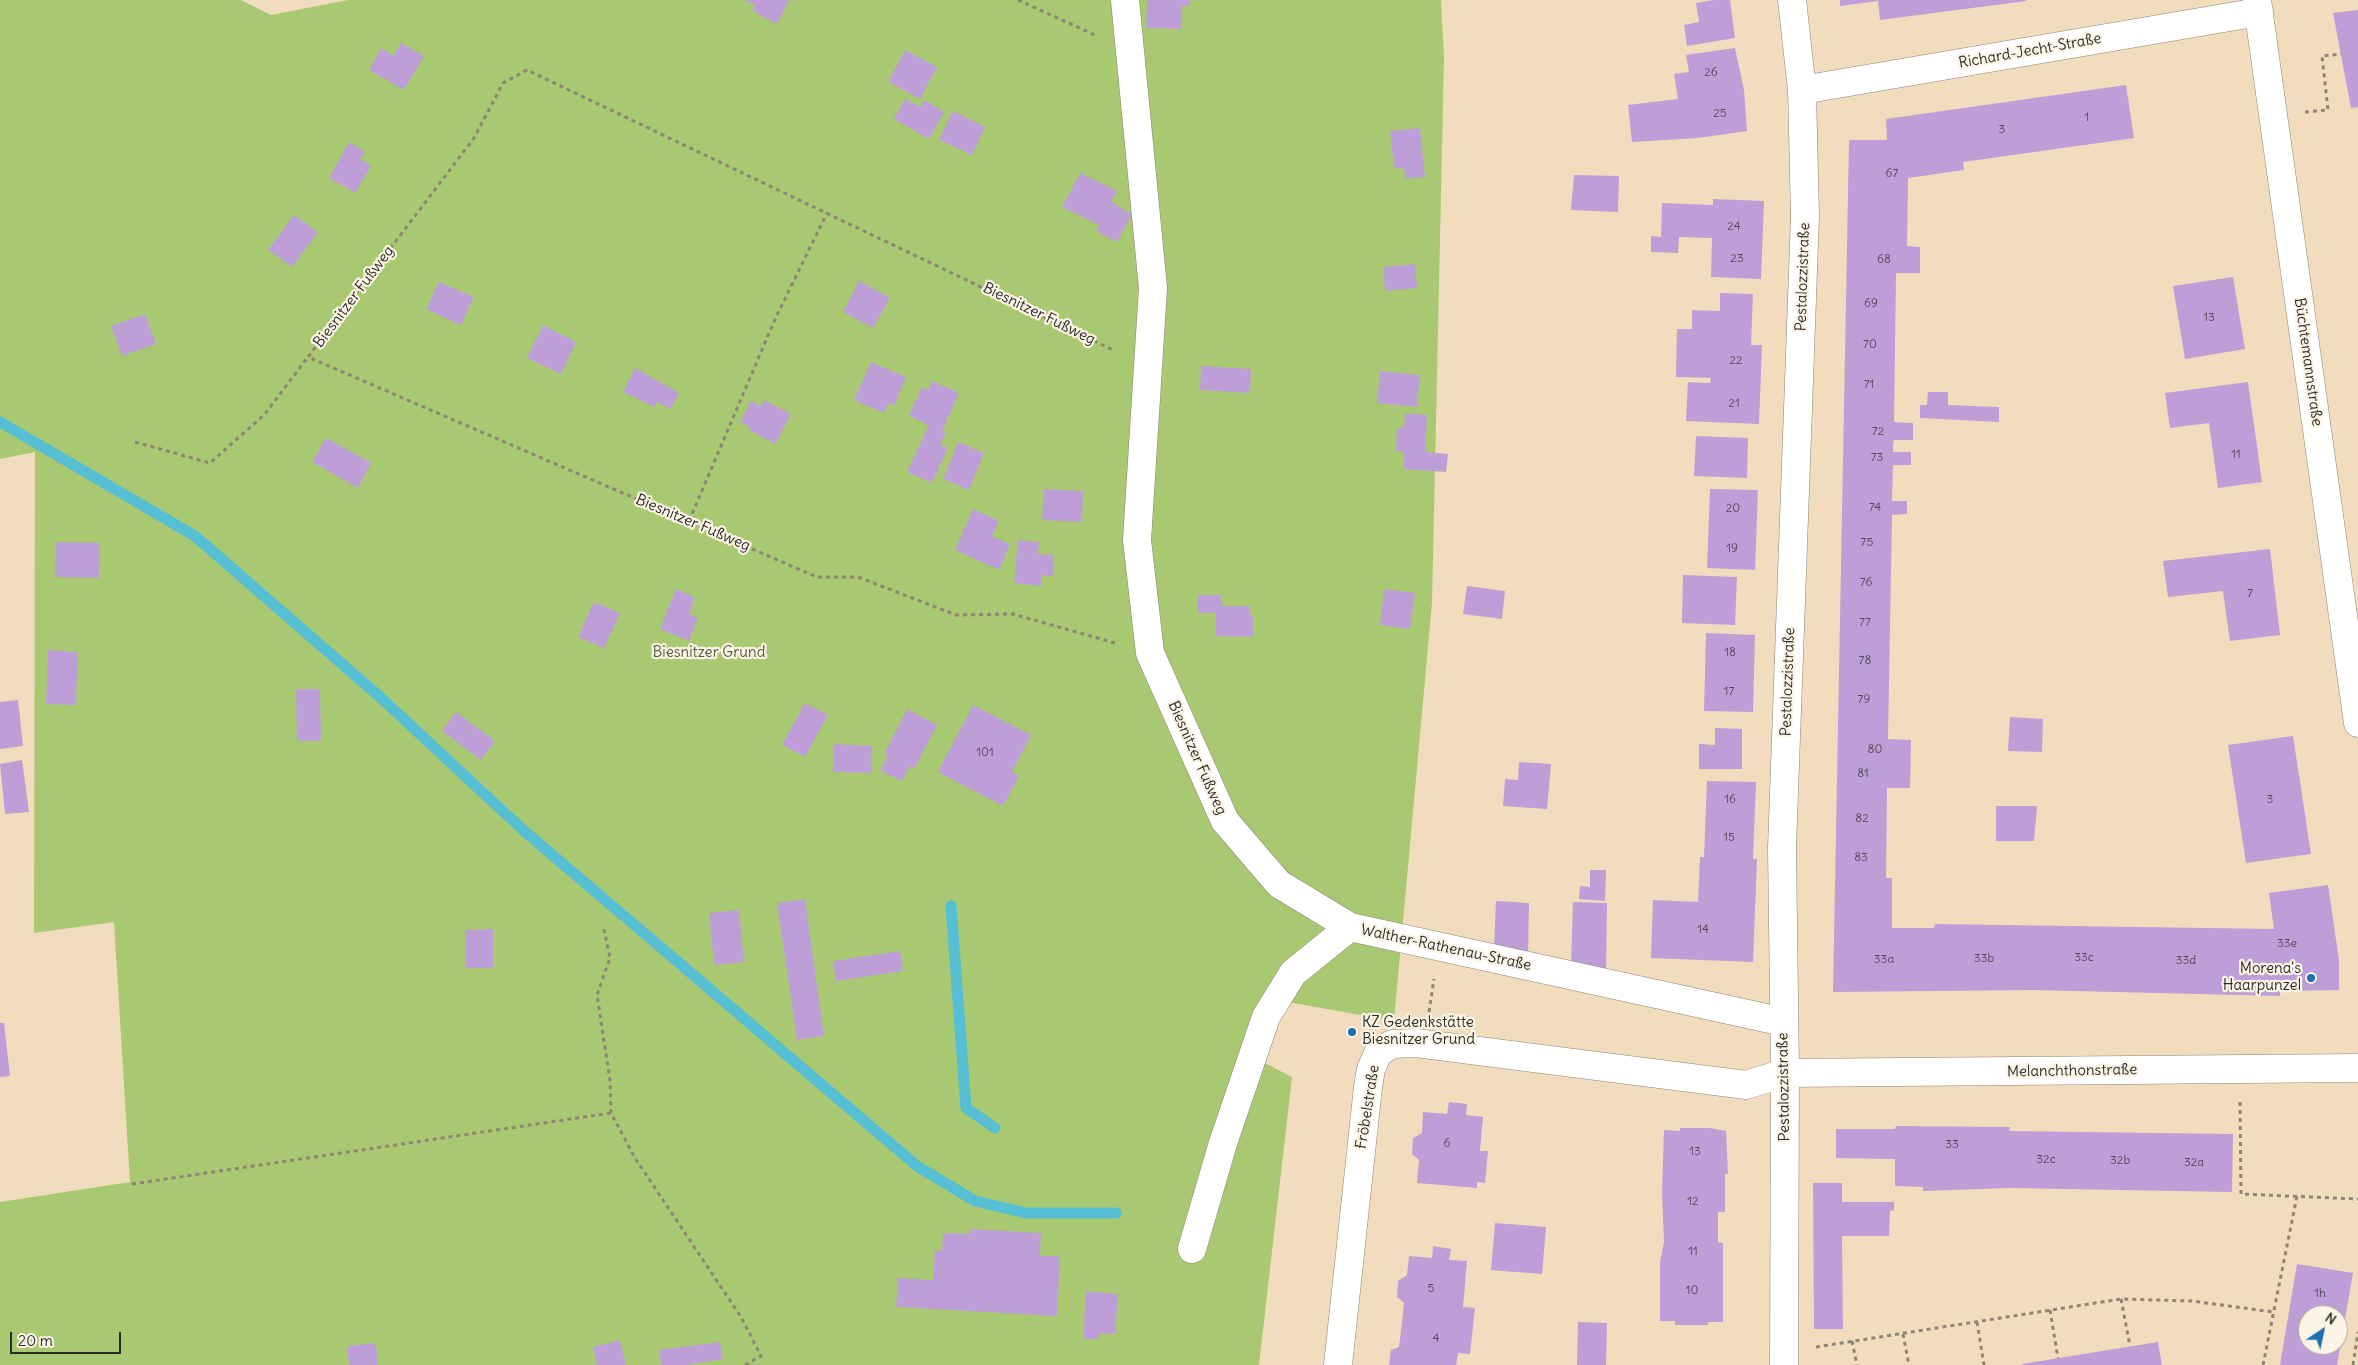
<!DOCTYPE html>
<meta charset="utf-8">
<style>
body{margin:0}
#map{position:relative;width:2358px;height:1365px;overflow:hidden;background:#f2dcbe;font-family:Delius,sans-serif}
canvas{display:block}
.north{position:absolute;left:2298px;top:1305px;width:50px;height:50px;box-sizing:border-box;background:#fcf5e5;border:1px solid #a8a49b;border-radius:50%;rotate:34deg;font-size:14px;font-weight:700;line-height:20px;text-align:center;color:#2b2b2b}
.north::after{content:'';display:block;margin:auto;width:18px;height:22px;background:#1f6fb2;clip-path:polygon(50% 0,100% 100%,50% 72%,0 100%)}
.scale{position:absolute;left:10px;top:1332px;width:111px;height:22px;box-sizing:border-box;border:2px solid #2b2b2b;border-top:0;padding-left:6px;font-size:15px;line-height:18px;white-space:nowrap;color:#2b2b2b;-webkit-text-stroke:4px #fcf5e5;paint-order:stroke}
</style>
<div id="map">
<canvas width="2358" height="1365"></canvas>
<div class="north">N</div>
<div class="scale">20 m</div>
</div>
<script>
const context = document.querySelector('canvas').getContext('2d');
context.lineJoin = 'round';
function paint(path, color) {
  context.fillStyle = color;
  context.fill(path, 'evenodd');
}
function toPath(rows) {
  const path = new Path2D();
  for (const r of rows) {
    path.moveTo(r[0], r[1]);
    for (let i = 2; i < r.length; i += 2) path.lineTo(r[i], r[i + 1]);
  }
  return path;
}
function stroke(path, color, width, dash) {
  context.strokeStyle = color;
  context.lineWidth = width;
  context.lineCap = dash ? 'butt' : 'round';
  context.setLineDash(dash || []);
  context.stroke(path);
}
function drawText(font, color, halo, rows, align = 'center') {
  context.font = font + ' Delius,sans-serif';
  context.lineWidth = 4.5;
  context.setLineDash([]);
  context.textBaseline = 'middle';
  context.strokeStyle = halo;
  context.fillStyle = color;
  for (const [text, x, y, turn = 0] of rows) {
    context.save();
    context.translate(x, y);
    context.rotate((+turn || 0) * Math.PI / 180);
    context.textAlign = isNaN(turn) ? turn : align;
    if (halo) context.strokeText(text, 0, 0);
    context.fillText(text, 0, 0);
    context.restore();
  }
}
paint(toPath([
 [0,0,241,0,271,15,348,0,1441,0,1444,57,1432,603,1394,1021,1265,998,1247,1054,1292,1077,1259,1365,0,1365,0,1202,130,1182,114,922,34,933,35,452,0,459]
]), '#a8c972');
stroke(toPath([
 [0,422,195,536,380,697,522,829,917,1166,975,1201,1026,1213,1116,1213],
 [951,906,966,1108,995,1128]
]), '#56bfd3', 11);
paint(toPath([
 [744,0,789,0,777,24,752,11,755,5],
 [1147,0,1190,0,1190,6,1182,6,1182,29,1146,28],
 [1714,0,1730,0,1735,38,1687,46,1684,25,1699,22,1696,3],
 [1840,0,2026,0,2026,1,1880,20,1878,1,1840,6],
 [2358,10,2358,107,2351,108,2333,13],
 [401,43,424,56,404,90,369,70,381,48,393,56],
 [1735,48,1744,90,1747,131,1698,138,1632,142,1628,105,1678,99,1674,74,1689,72,1686,55],
 [905,50,937,67,920,99,888,82],
 [2126,85,2134,138,1963,162,1964,170,1908,178,1907,246,1920,247,1920,273,1896,273,1894,422,1913,423,1913,440,1894,440,1893,444,1893,452,1911,452,1911,465,1893,465,1892,501,1907,501,1907,514,1892,515,1888,739,1911,740,1910,788,1887,788,1886,878,1892,878,1892,928,1934,928,1935,924,2274,929,2269,893,2328,885,2339,960,2339,990,2280,991,2280,996,2033,990,1833,992,1849,140,1887,140,1886,119],
 [905,99,920,107,924,100,944,112,929,139,894,119],
 [953,111,985,127,972,155,939,140],
 [1420,128,1425,177,1405,179,1404,168,1394,168,1390,131],
 [349,142,365,152,360,159,371,166,355,193,329,178],
 [1080,173,1117,191,1111,202,1132,214,1117,242,1096,231,1099,225,1062,207],
 [1574,175,1619,176,1618,212,1571,210],
 [1713,199,1764,201,1761,279,1711,277,1712,238,1679,237,1678,253,1651,252,1651,236,1661,237,1662,203,1713,205],
 [294,215,318,232,292,267,268,250],
 [1415,264,1417,288,1385,291,1383,267],
 [2233,277,2245,349,2185,359,2173,286],
 [859,281,890,298,873,328,843,312],
 [439,282,474,297,461,325,426,309],
 [1720,293,1753,294,1751,345,1762,345,1759,424,1686,421,1688,382,1710,383,1711,378,1676,377,1677,329,1692,329,1692,310,1720,311],
 [145,314,156,344,122,356,111,326],
 [543,325,576,342,561,374,527,358],
 [871,362,906,377,894,406,888,403,884,413,854,400],
 [1201,366,1251,369,1250,393,1200,390],
 [635,368,679,393,670,409,657,402,654,407,623,392],
 [1380,371,1420,375,1417,407,1377,403],
 [932,381,959,393,942,431,946,432,940,445,948,448,932,483,907,472,929,425,909,416,922,387,928,390],
 [2248,382,2262,482,2218,488,2209,423,2170,428,2165,393],
 [1928,392,1948,392,1948,405,1999,407,1999,422,1920,418,1920,405,1927,405],
 [764,400,791,414,775,444,749,430,750,427,740,422,751,401,761,406],
 [1405,413,1427,415,1425,452,1448,454,1446,472,1403,469,1404,451,1396,451,1397,427,1404,428],
 [1696,436,1748,438,1747,478,1694,476],
 [326,438,371,463,358,488,312,462],
 [958,442,984,453,969,490,943,479],
 [1044,489,1083,491,1082,522,1042,520],
 [1710,489,1758,490,1755,570,1707,568],
 [973,509,999,521,992,536,1010,544,999,570,955,550],
 [1018,540,1039,542,1038,554,1054,555,1053,576,1042,575,1041,586,1014,583],
 [56,542,100,543,99,578,55,577],
 [2270,549,2280,635,2230,641,2223,591,2168,597,2163,561],
 [1683,575,1737,577,1735,625,1682,623],
 [1467,586,1505,591,1502,619,1463,614],
 [676,589,695,597,689,614,698,618,689,641,660,629],
 [1384,589,1415,593,1410,629,1380,625],
 [1198,595,1221,595,1221,606,1249,606,1249,614,1253,615,1253,637,1216,636,1216,613,1197,613],
 [594,602,620,613,604,648,578,637],
 [1706,633,1755,635,1753,712,1704,711],
 [48,650,78,652,76,705,46,704],
 [296,689,320,689,321,741,297,741],
 [18,700,23,746,0,749,0,702],
 [805,703,828,715,805,757,782,745],
 [973,705,1031,735,1012,772,1019,776,1003,806,938,772],
 [907,709,937,725,914,769,910,766,902,781,880,771,888,755,884,754],
 [456,712,495,741,481,760,442,731],
 [2010,717,2043,719,2042,752,2008,751],
 [1715,728,1742,729,1742,769,1699,769,1699,744,1715,745],
 [2293,736,2311,854,2246,863,2228,745],
 [833,744,872,746,871,773,833,772],
 [22,760,29,812,5,814,0,764],
 [1519,762,1551,764,1547,809,1503,806,1505,779,1518,780],
 [1707,781,1756,782,1753,859,1757,859,1753,962,1651,958,1653,900,1698,902,1700,857,1704,857],
 [1996,806,2037,806,2034,841,1996,841],
 [1590,870,1606,870,1605,901,1579,899,1580,886,1590,887],
 [805,899,824,1036,797,1040,777,903],
 [1496,901,1529,903,1528,956,1494,949],
 [1573,902,1607,903,1606,972,1571,966],
 [739,910,744,962,714,965,709,913],
 [493,929,493,968,466,968,465,930],
 [900,951,903,971,836,981,833,961],
 [0,1023,4,1023,10,1076,0,1077],
 [1449,1102,1467,1104,1466,1115,1483,1117,1480,1151,1488,1151,1485,1183,1477,1182,1477,1188,1417,1183,1419,1160,1412,1154,1413,1138,1422,1133,1423,1112,1447,1114],
 [1896,1126,2010,1127,2009,1131,2233,1134,2232,1192,2009,1188,1923,1191,1923,1187,1895,1186,1895,1159,1836,1158,1836,1129,1895,1129],
 [1680,1128,1710,1128,1726,1131,1728,1174,1725,1174,1725,1212,1718,1212,1718,1242,1723,1243,1723,1322,1708,1322,1708,1325,1675,1325,1675,1321,1660,1321,1660,1262,1664,1242,1662,1192,1664,1130,1680,1131],
 [1813,1183,1842,1183,1842,1202,1894,1202,1894,1210,1890,1211,1889,1236,1842,1236,1843,1329,1814,1329],
 [1495,1223,1546,1227,1542,1274,1491,1270],
 [970,1229,1041,1233,1040,1256,1060,1256,1057,1316,896,1307,898,1278,933,1280,935,1250,942,1251,943,1233,970,1234],
 [1433,1246,1451,1249,1449,1260,1467,1261,1463,1307,1475,1308,1470,1354,1458,1353,1456,1365,1389,1365,1391,1350,1399,1347,1402,1323,1404,1303,1397,1297,1398,1281,1407,1275,1409,1256,1432,1258],
 [2297,1264,2353,1273,2337,1365,2280,1365],
 [2308,1315,2338,1315,2338,1345,2308,1345],
 [1086,1291,1118,1294,1115,1334,1099,1333,1099,1339,1083,1339],
 [1578,1322,1607,1323,1606,1365,1577,1365],
 [620,1340,626,1365,597,1365,593,1347],
 [720,1342,723,1359,686,1365,661,1365,659,1350],
 [2158,1342,2162,1365,2022,1365,2022,1364],
 [376,1343,378,1365,349,1365,347,1346]
]), '#bd9ed6');
const street = toPath([
 [1125,0,1153,288,1137,540,1150,653,1225,821,1279,884,1350,927,1784,1022],
 [2257,0,2358,723],
 [1802,90,2259,12],
 [1192,1249,1223,1143,1266,1017,1293,973,1350,927],
 [1338,1365,1368,1087,1371,1069,1378,1053,1392,1044,1416,1043,1746,1085,1785,1073,2358,1068],
 [1784,1365,1785,1073,1782,848,1805,216,1802,90,1792,0]
]);
stroke(street, '#8e8474', 29);
stroke(toPath([
 [1018,0,1095,35],
 [2305,112,2328,110,2322,56,2341,54],
 [135,442,210,463,264,415,308,357],
 [689,521,776,317,827,213],
 [1115,643,1013,614,956,615,858,577,817,577,308,357,474,138,503,83,527,70,1115,351],
 [604,929,610,958,597,995,610,1080,611,1113,635,1158,741,1317,761,1356,745,1365],
 [1429,1012,1434,979],
 [2240,1102,2241,1194,2358,1199],
 [132,1184,611,1113],
 [2121,1299,2130,1346],
 [2050,1310,2058,1358],
 [1977,1322,1984,1365],
 [1903,1334,1909,1365],
 [1852,1341,1857,1365],
 [1816,1347,2121,1299,2192,1301,2273,1312],
 [2263,1365,2297,1196],
 [2353,1365,2358,1332]
]), '#8e8474', 3, [4, 4]);
stroke(street, '#fff', 28);
for (const [x, y, r, color] of [
 [2311,978,5,"#1f6fb2"],
 [1352,1032,5,"#1f6fb2"]
]) {
  const dot = new Path2D();
  dot.arc(x, y, r, 0, 2 * Math.PI);
  context.fillStyle = color;
  context.fill(dot);
  stroke(dot, '#fcf5e5', 2);
}
drawText('12px', '#504856', null, [
 ["26",1711,73],
 ["25",1720,114],
 ["1",2087,118],
 ["3",2002,130],
 ["67",1892,174],
 ["24",1734,227],
 ["23",1737,259],
 ["68",1884,260],
 ["69",1871,304],
 ["13",2209,318],
 ["70",1870,345],
 ["22",1736,361],
 ["71",1869,385],
 ["21",1734,404],
 ["72",1878,432],
 ["11",2236,455],
 ["73",1877,458],
 ["74",1875,508],
 ["20",1733,509],
 ["75",1867,543],
 ["19",1732,549],
 ["76",1866,583],
 ["7",2250,594],
 ["77",1865,623],
 ["18",1730,653],
 ["78",1865,661],
 ["17",1729,692],
 ["79",1864,700],
 ["80",1875,750],
 ["101",985,753],
 ["81",1863,774],
 ["16",1730,800],
 ["3",2270,800],
 ["82",1862,819],
 ["15",1729,838],
 ["83",1861,858],
 ["14",1703,930],
 ["33e",2287,944],
 ["33c",2084,958],
 ["33b",1984,959],
 ["33a",1884,960],
 ["33d",2186,961],
 ["6",1447,1144],
 ["33",1952,1145],
 ["13",1695,1152],
 ["32c",2046,1160],
 ["32b",2120,1161],
 ["32a",2194,1163],
 ["12",1693,1202],
 ["11",1693,1252],
 ["5",1431,1289],
 ["10",1692,1291],
 ["1h",2320,1294],
 ["4",1436,1339]
]);
drawText('15px', '#2b2b2b', '#fcf5e5', [
 ["Richard-Jecht-Straße",2030,51,-10],
 ["Pestalozzistraße",1803,277,-88],
 ["Biesnitzer Fußweg",354,297,-53],
 ["Biesnitzer Fußweg",1039,314,26],
 ["Büchtemannstraße",2308,362,82],
 ["Biesnitzer Fußweg",693,523,23],
 ["Pestalozzistraße",1788,682,-88],
 ["Biesnitzer Fußweg",1197,758,66],
 ["Walther-Rathenau-Straße",1446,948,12],
 ["Melanchthonstraße",2072,1071,-1],
 ["Pestalozzistraße",1784,1087,-91],
 ["Fröbelstraße",1368,1107,-81]
]);
drawText('15px', '#505a40', '#fcf5e5', [
 ["Biesnitzer Grund",709,653]
]);
drawText('15px', '#2b2b2b', '#fcf5e5', [
 ["Morena's",2301,969],
 ["Haarpunzel",2301,986],
 ["KZ Gedenkstätte",1362,1023,"left"],
 ["Biesnitzer Grund",1362,1040,"left"]
], 'right');
</script>
